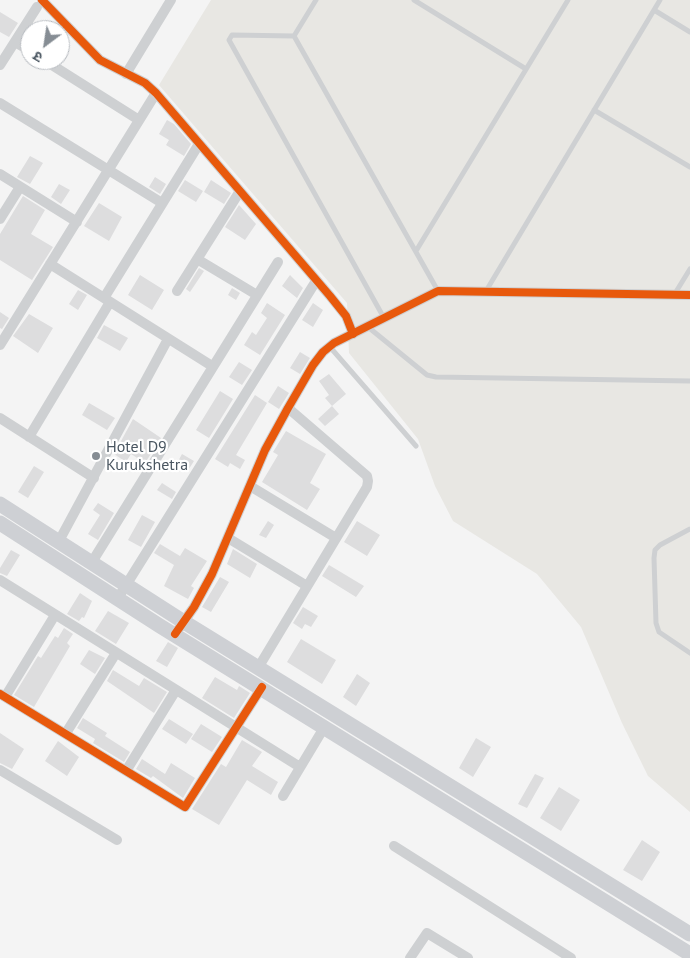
<!DOCTYPE html>
<meta charset="utf-8">
<style>
body{margin:0}
#map{position:relative;width:690px;height:958px;overflow:hidden;background:#f4f4f4;font-family:"PT Sans","Noto Sans Devanagari",sans-serif}
canvas{display:block}
.north{position:absolute;left:20px;top:20px;width:50px;height:50px;box-sizing:border-box;background:#fff;border:1px solid #b7bbc0;border-radius:50%;rotate:211deg;font-size:14px;font-weight:700;line-height:20px;text-align:center;color:#4a5661}
.north::after{content:'';display:block;margin:auto;width:18px;height:22px;background:#868d94;clip-path:polygon(50% 0,100% 100%,50% 72%,0 100%)}
</style>
<div id="map">
<canvas width="690" height="958"></canvas>
<div class="north">उ</div>
</div>
<script>
const context = document.querySelector('canvas').getContext('2d');
context.lineJoin = 'round';
function paint(path, color) {
  context.fillStyle = color;
  context.fill(path, 'evenodd');
}
function toPath(rows) {
  const path = new Path2D();
  for (const r of rows) {
    path.moveTo(r[0], r[1]);
    for (let i = 2; i < r.length; i += 2) path.lineTo(r[i], r[i + 1]);
  }
  return path;
}
function stroke(path, color, width, dash) {
  context.strokeStyle = color;
  context.lineWidth = width;
  context.lineCap = dash ? 'butt' : 'round';
  context.setLineDash(dash || []);
  context.stroke(path);
}
function drawText(font, color, halo, rows, align = 'center') {
  context.font = font + ' "PT Sans",sans-serif';
  context.lineWidth = 4.5;
  context.setLineDash([]);
  context.textBaseline = 'middle';
  context.strokeStyle = halo;
  context.fillStyle = color;
  for (const [text, x, y, turn = 0] of rows) {
    context.save();
    context.translate(x, y);
    context.rotate((+turn || 0) * Math.PI / 180);
    context.textAlign = isNaN(turn) ? turn : align;
    if (halo) context.strokeText(text, 0, 0);
    context.fillText(text, 0, 0);
    context.restore();
  }
}
paint(toPath([
 [211,0,690,0,690,812,648,776,622,723,581,627,537,574,453,521,435,486,418,439,349,353,347,303,159,85]
]), '#e8e7e3');
paint(toPath([
 [0,12,18,23,9,37,0,32],
 [167,120,174,124,191,144,184,156,166,145,169,140,159,134],
 [30,156,43,163,30,184,17,177],
 [155,177,166,184,160,194,149,187],
 [185,180,203,191,196,202,178,191],
 [211,180,231,193,224,204,204,192],
 [59,184,70,190,61,204,51,197],
 [23,196,45,210,31,234,53,247,32,280,0,260,0,234],
 [99,203,122,217,109,241,84,226],
 [239,205,256,224,245,240,225,227],
 [199,268,204,271,190,292,186,289],
 [140,275,164,290,152,310,128,295],
 [290,275,303,288,297,298,282,286],
 [232,288,240,293,236,300,228,295],
 [78,290,87,295,78,310,69,304],
 [267,303,285,315,260,355,244,345,252,332,256,335,267,318,261,313],
 [313,303,323,310,313,327,302,320],
 [0,312,9,318,2,329,0,328],
 [29,314,53,328,38,353,13,336],
 [104,325,128,338,120,351,97,338],
 [300,352,310,358,300,374,290,368],
 [239,362,252,370,242,385,229,377],
 [329,374,346,394,332,406,325,398,329,395,319,381],
 [278,386,289,393,279,409,268,402],
 [220,391,233,399,209,438,196,430],
 [255,395,267,403,236,455,245,460,240,469,230,463,228,467,215,459],
 [89,403,115,418,107,430,82,415],
 [332,406,339,414,325,426,318,419],
 [133,419,161,438,145,463,131,454,126,462,114,454],
 [286,431,326,454,310,483,320,489,307,510,262,482,278,455,273,452],
 [182,454,194,461,187,472,176,465],
 [34,466,44,472,28,498,18,492],
 [162,483,176,492,172,499,157,490],
 [98,503,114,513,98,540,88,534,100,515,93,510],
 [142,515,155,522,141,547,128,540],
 [268,521,274,525,266,538,259,535],
 [357,521,380,535,367,556,344,542],
 [160,544,180,556,185,548,207,561,191,586,194,588,188,599,164,586,174,565,154,553],
 [233,549,257,564,250,578,227,564],
 [11,550,20,555,7,576,0,573,0,568],
 [329,565,364,586,356,597,322,576],
 [220,577,229,582,211,612,202,607],
 [80,593,92,601,84,618,82,617,79,621,67,614],
 [303,607,318,616,311,627,305,624,302,629,293,623],
 [108,611,129,623,116,644,95,631],
 [64,628,73,634,67,643,70,646,34,707,14,695,38,656,41,658,55,636,58,638],
 [301,639,336,660,322,684,287,662],
 [168,642,178,648,167,667,156,661],
 [89,650,105,658,95,674,80,664],
 [113,670,139,686,144,678,167,692,154,713,107,681],
 [357,674,370,683,356,706,343,697],
 [215,677,237,690,239,686,250,693,234,718,202,698],
 [83,718,107,733,105,736,130,752,124,762,93,743,95,739,77,728],
 [169,719,193,734,186,744,162,729],
 [201,724,222,737,212,752,191,739],
 [0,733,24,749,12,769,0,763],
 [476,738,491,747,473,777,459,768],
 [242,740,262,752,252,766,278,782,271,795,247,780,219,825,192,809,221,764,226,767],
 [58,741,79,757,67,776,45,761],
 [142,759,165,774,171,763,195,778,183,798,153,776,151,778,136,769],
 [535,774,544,778,527,808,518,804],
 [559,787,580,800,561,831,540,818],
 [642,840,660,852,642,881,623,870]
]), '#ddddde');
stroke(toPath([
 [316,0,294,36,438,291],
 [414,0,526,69],
 [654,10,690,32],
 [294,36,232,35,229,40,384,318],
 [594,110,690,167],
 [416,251,568,0],
 [486,291,660,0],
 [674,295,690,269],
 [368,327,427,375,436,377,690,381],
 [330,347,416,446],
 [690,529,660,545,655,550,654,558,656,623,659,632,690,653]
]), '#ced0d2', 5);
stroke(toPath([
 [42,0,100,60,145,83,156,93,330,296,346,316,353,334],
 [15,42,30,51],
 [44,60,139,120],
 [0,65,37,7],
 [126,74,171,0],
 [0,103,162,203],
 [0,174,77,222],
 [0,219,20,187],
 [197,259,257,295],
 [50,264,212,366],
 [177,291,240,191],
 [104,298,199,144],
 [0,345,156,93],
 [0,418,94,478],
 [29,437,110,302],
 [250,486,336,538],
 [228,538,307,586],
 [59,541,168,339],
 [92,562,278,262],
 [0,580,300,767],
 [118,598,316,281],
 [175,634,194,607,212,574,265,450,288,408,313,365,323,352,334,343,438,291,690,295],
 [258,668,367,487,368,481,367,476,288,408],
 [0,694,185,807,262,687],
 [5,697,55,615],
 [66,733,116,653],
 [0,770,117,840],
 [126,771,176,690],
 [283,796,325,726],
 [394,846,571,958],
 [410,958,427,933,468,958]
]), '#ced0d2', 10);
stroke(toPath([
 [0,504,184,622,690,934],
 [0,523,160,626,690,954]
]), '#ced0d4', 15);
stroke(toPath([
 [42,0,100,60,145,83,156,93,330,296,346,316,353,334],
 [175,634,194,607,212,574,265,450,288,408,313,365,323,352,334,343,438,291,690,295],
 [0,694,185,807,262,687]
]), '#e8590c', 8);
for (const [x, y, r, color] of [
 [96,456,5,"#868d94"]
]) {
  const dot = new Path2D();
  dot.arc(x, y, r, 0, 2 * Math.PI);
  context.fillStyle = color;
  context.fill(dot);
  stroke(dot, '#fff', 2);
}
drawText('16px', '#4a5661', '#fff', [
 ["Hotel D9",106,447],
 ["Kurukshetra",106,465]
], 'left');
</script>
